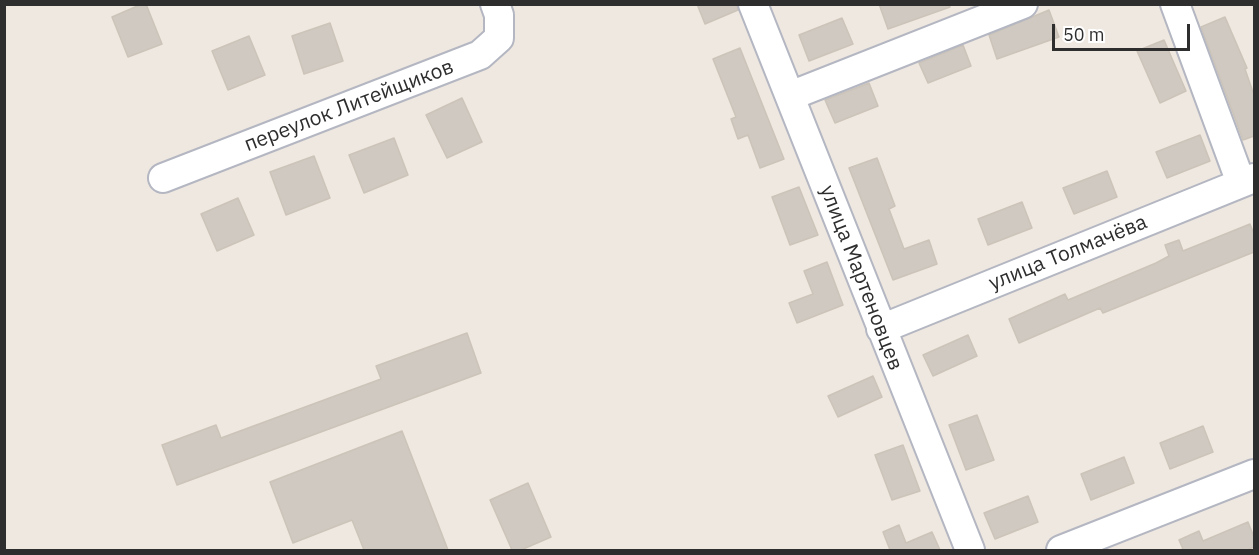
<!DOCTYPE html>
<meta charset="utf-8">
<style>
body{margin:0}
#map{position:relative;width:1259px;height:555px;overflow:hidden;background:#efe8e0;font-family:"IBM Plex Sans",sans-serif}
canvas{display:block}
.frame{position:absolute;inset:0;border:6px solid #2e2e2e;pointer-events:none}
.scale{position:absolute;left:1052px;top:24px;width:138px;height:27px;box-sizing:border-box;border:3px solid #2e2e2e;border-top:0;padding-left:8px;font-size:18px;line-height:21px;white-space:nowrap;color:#2e2e2e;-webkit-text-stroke:4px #fff;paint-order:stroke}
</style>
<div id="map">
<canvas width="1259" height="555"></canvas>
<div class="frame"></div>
<div class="scale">50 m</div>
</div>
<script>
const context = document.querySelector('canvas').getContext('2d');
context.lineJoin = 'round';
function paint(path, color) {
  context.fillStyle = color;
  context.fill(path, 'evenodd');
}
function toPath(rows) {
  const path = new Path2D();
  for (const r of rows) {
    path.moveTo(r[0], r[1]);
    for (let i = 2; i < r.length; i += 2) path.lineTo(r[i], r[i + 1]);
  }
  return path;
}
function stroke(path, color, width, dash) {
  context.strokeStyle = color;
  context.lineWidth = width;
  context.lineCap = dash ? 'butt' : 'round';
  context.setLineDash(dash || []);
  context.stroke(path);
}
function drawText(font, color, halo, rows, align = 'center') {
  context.font = font + ' "IBM Plex Sans",sans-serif';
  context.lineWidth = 4.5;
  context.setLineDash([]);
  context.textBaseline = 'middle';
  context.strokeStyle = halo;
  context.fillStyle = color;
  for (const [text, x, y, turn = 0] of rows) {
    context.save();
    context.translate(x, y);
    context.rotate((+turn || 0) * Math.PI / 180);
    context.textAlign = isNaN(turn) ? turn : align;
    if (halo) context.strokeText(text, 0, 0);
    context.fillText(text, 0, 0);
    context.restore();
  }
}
const building = toPath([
 [142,4,146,4,162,44,128,57,112,17,142,4],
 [697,4,737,4,738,10,705,24,697,4],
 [879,4,949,4,950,7,888,29,879,4],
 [1049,10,1059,37,997,59,989,35,1049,10],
 [1225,17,1247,68,1245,69,1254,95,1254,136,1243,140,1201,27,1225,17],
 [842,18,853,44,809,61,799,35,842,18],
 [330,23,343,61,304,74,292,36,330,23],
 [249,36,265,75,228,90,212,51,249,36],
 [1164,40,1186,91,1160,103,1137,51,1164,40],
 [963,45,971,66,928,83,919,63,963,45],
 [740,48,784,159,760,168,748,135,738,139,731,119,736,117,713,59,740,48],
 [869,83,878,106,835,123,825,100,869,83],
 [462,98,482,142,447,158,426,115,462,98],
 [1200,135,1210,161,1167,178,1156,152,1200,135],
 [394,138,408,175,364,193,349,155,394,138],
 [314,156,330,198,286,215,270,172,314,156],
 [877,158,895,206,889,209,904,249,929,240,937,264,893,280,849,168,877,158],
 [1107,171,1117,197,1074,214,1063,188,1107,171],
 [799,187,818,235,790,245,772,197,799,187],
 [238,198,254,235,217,251,201,214,238,198],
 [1022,202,1032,228,988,245,978,219,1022,202],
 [1250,224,1254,234,1254,252,1103,313,1100,308,1019,343,1009,319,1065,294,1068,300,1156,263,1169,256,1165,245,1179,240,1183,251,1250,224],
 [827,262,843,305,797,323,789,303,813,294,804,271,827,262],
 [467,333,481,373,177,485,162,445,216,425,221,438,381,379,376,366,467,333],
 [968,335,977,356,933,376,923,355,968,335],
 [873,376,882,397,838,417,828,396,873,376],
 [977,415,994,460,966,470,949,425,977,415],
 [1203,426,1213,452,1170,469,1160,443,1203,426],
 [402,431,448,550,364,550,352,520,293,543,270,482,402,431],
 [903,445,920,491,892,500,875,455,903,445],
 [1124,457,1134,483,1091,500,1081,474,1124,457],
 [528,483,551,537,521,550,512,550,490,500,528,483],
 [1028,496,1038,522,995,539,984,513,1028,496],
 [1248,522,1254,537,1254,547,1247,550,1180,550,1183,549,1179,540,1199,531,1203,541,1248,522],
 [899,525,906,543,932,532,940,550,888,550,890,550,883,532,899,525]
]);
paint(building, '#cfc9c1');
stroke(building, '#ccc4b9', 1.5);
const minor = toPath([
 [753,4,970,550],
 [1175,4,1241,183],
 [790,96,1023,4],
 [163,178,480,55,499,38,499,15,495,4],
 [881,329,1254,178],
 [1061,550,1254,474]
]);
stroke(minor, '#b4b7c2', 32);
stroke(minor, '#fff', 28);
drawText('21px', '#2e2e2e', '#fff', [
 ["переулок Литейщиков",349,106,-21],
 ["улица Толмачёва",1068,253,-22],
 ["улица Мартеновцев",861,278,69]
]);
</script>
